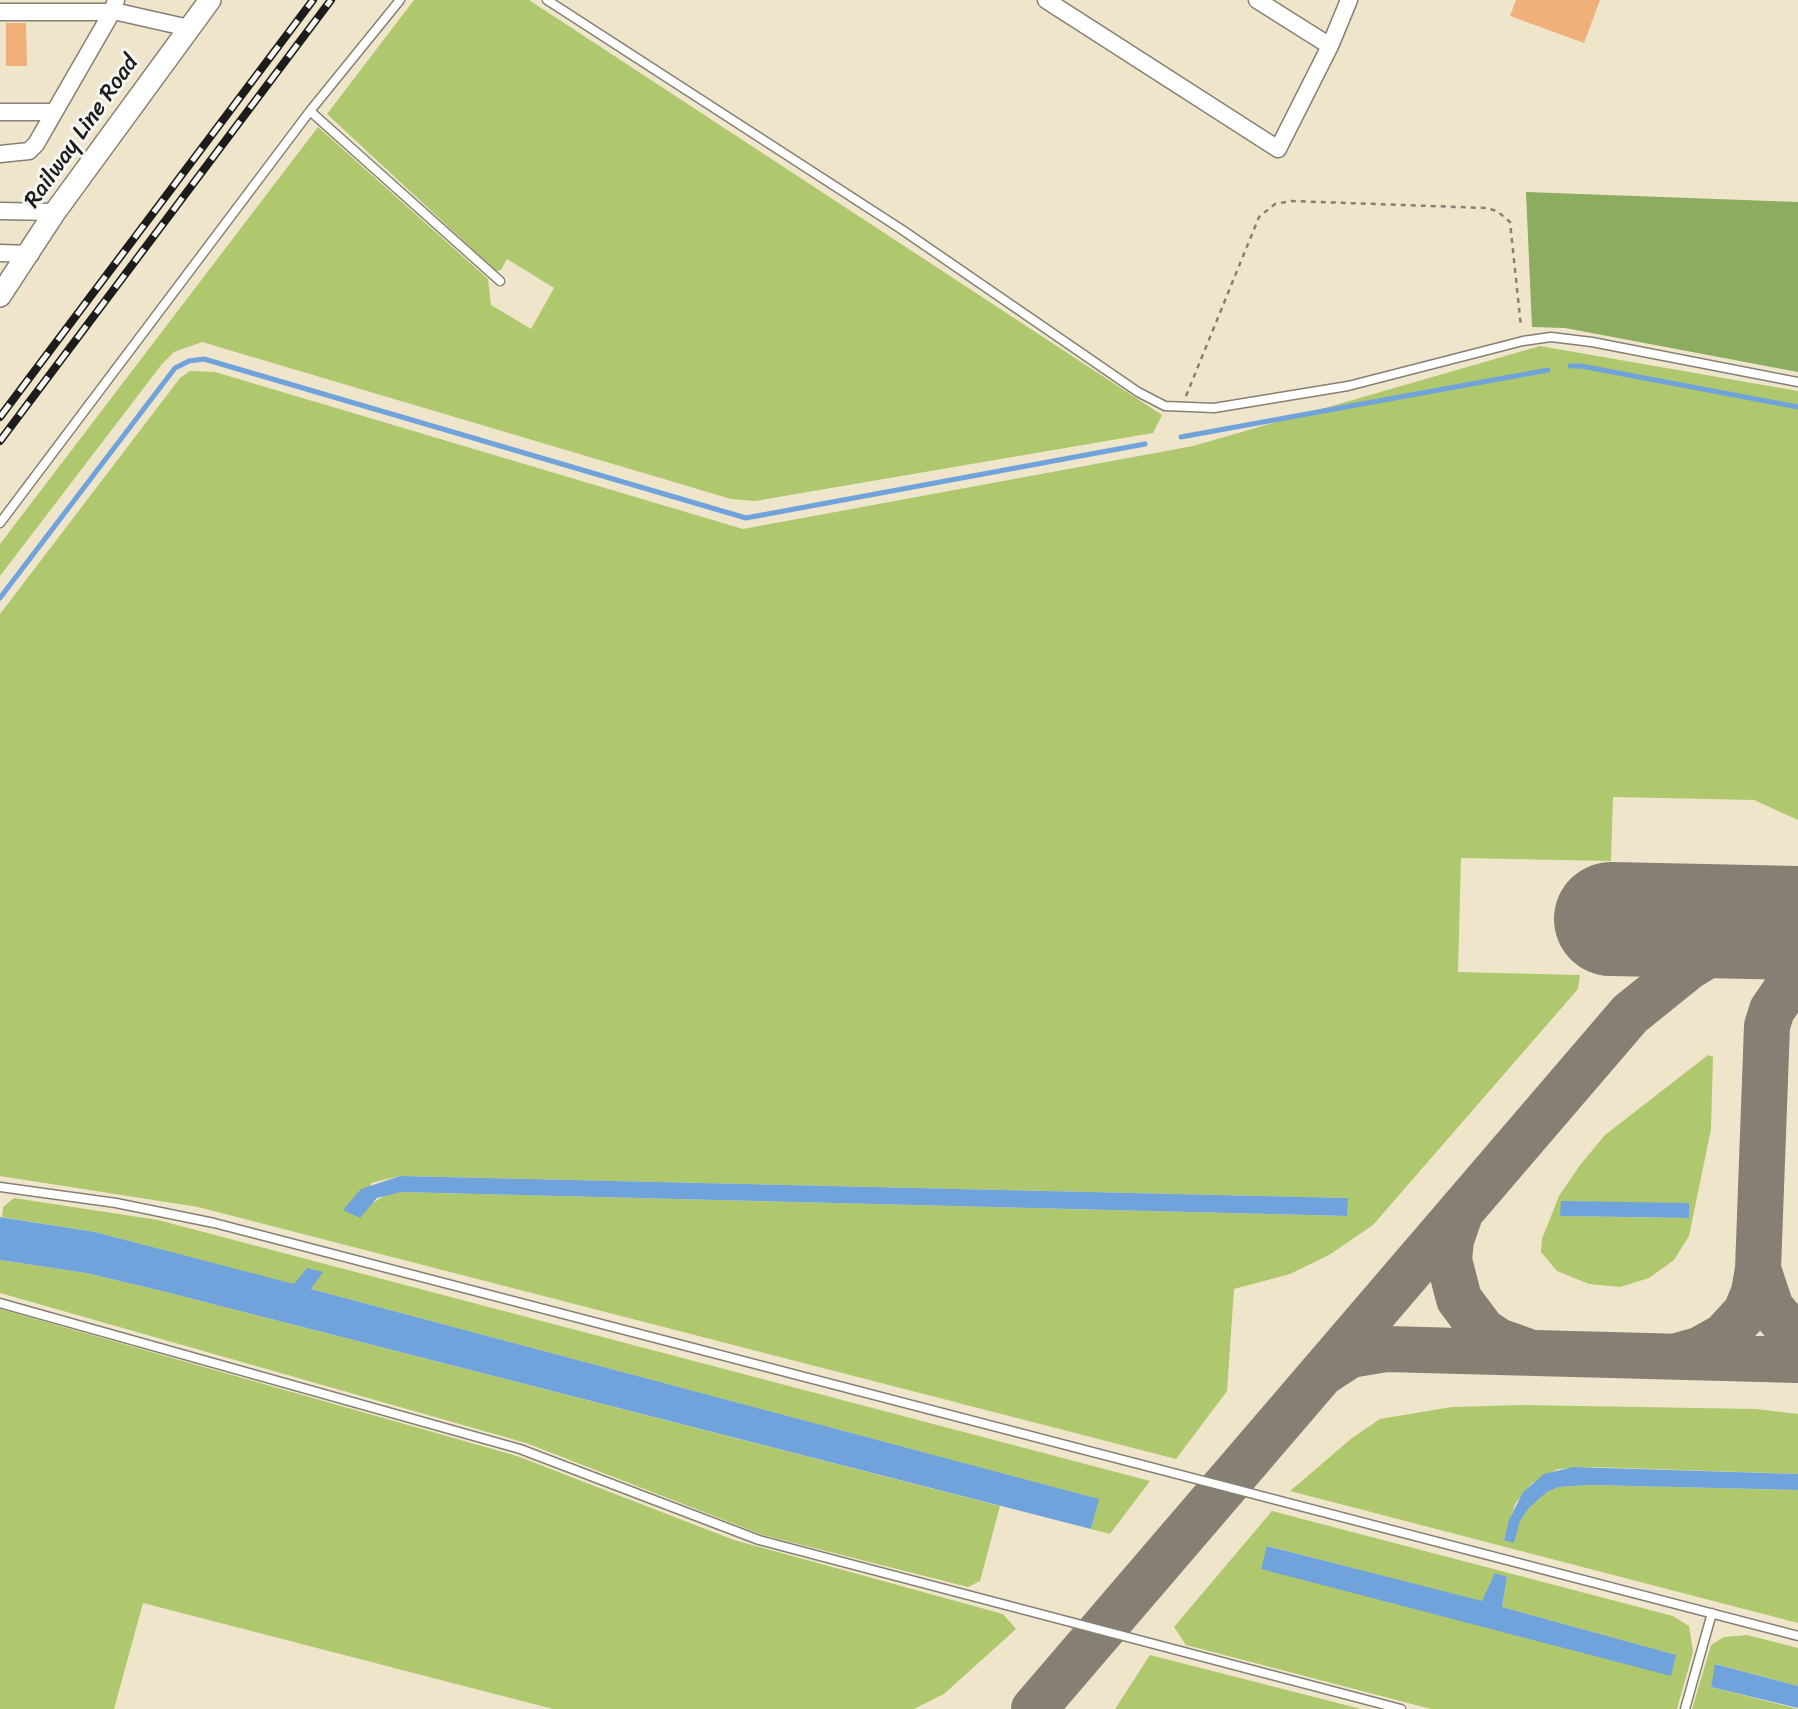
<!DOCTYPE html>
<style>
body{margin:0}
canvas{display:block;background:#efe5cb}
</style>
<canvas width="1798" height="1709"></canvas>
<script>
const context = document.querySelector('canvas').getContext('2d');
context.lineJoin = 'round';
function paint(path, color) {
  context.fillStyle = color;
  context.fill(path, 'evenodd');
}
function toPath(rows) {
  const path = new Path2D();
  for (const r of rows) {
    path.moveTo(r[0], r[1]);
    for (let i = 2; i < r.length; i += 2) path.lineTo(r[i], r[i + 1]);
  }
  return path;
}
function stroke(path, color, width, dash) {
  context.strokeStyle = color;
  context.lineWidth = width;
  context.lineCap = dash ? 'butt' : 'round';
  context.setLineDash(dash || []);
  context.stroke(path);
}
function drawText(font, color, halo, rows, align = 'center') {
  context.font = font + ' Sriracha,sans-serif';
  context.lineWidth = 6;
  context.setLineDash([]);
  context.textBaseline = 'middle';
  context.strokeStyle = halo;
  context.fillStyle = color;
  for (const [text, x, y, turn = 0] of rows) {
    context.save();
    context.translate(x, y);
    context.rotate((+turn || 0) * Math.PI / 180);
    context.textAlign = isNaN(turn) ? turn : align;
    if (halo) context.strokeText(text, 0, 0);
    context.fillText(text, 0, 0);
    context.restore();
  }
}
paint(toPath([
 [414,0,529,0,1162,415,1153,433,755,501,731,499,202,342,174,352,162,364,0,576,0,544,318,127,488,279,491,305,531,329,554,288,507,259,501,270,496,271,327,114],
 [1540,346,1798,391,1798,820,1754,800,1613,797,1611,861,1461,858,1458,972,1580,975,1578,989,1373,1225,1329,1255,1290,1274,1234,1289,1227,1391,1176,1459,198,1207,0,1176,0,614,180,378,190,371,215,372,743,529,1193,446],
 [400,1176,1347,1198,1348,1198,1346,1216,401,1192,387,1194,368,1206,371,1183],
 [1708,1055,1713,1057,1711,1129,1689,1236,1674,1260,1649,1278,1620,1287,1589,1284,1557,1271,1541,1252,1542,1239,1559,1196,1580,1165,1605,1135],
 [1689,1204,1688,1218,1560,1216],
 [14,1198,158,1220,1150,1481,1110,1534,1091,1529,1098,1499,311,1289,322,1272,295,1285,95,1232,2,1217,3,1207],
 [0,1260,86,1273,162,1291,1000,1506,980,1581,968,1587,763,1535,526,1443,0,1293],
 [0,1309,517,1456,734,1540,1003,1614,1016,1629,944,1694,914,1709,553,1709,143,1603,114,1709,0,1709],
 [1523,1405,1756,1409,1798,1414,1798,1474,1594,1467,1558,1469,1532,1483,1515,1504,1504,1539,1514,1542,1520,1521,1529,1508,1547,1492,1559,1487,1590,1485,1798,1490,1798,1623,1290,1491,1352,1438,1380,1419,1452,1407],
 [1272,1511,1673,1616,1689,1626,1693,1652,1677,1709,1431,1709,1186,1645,1174,1627],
 [1268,1546,1483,1602,1507,1577,1502,1607,1675,1655,1261,1569],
 [1747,1635,1798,1648,1798,1686,1716,1664,1711,1687,1798,1709,1692,1709,1711,1645,1724,1637],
 [1150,1655,1361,1709,1115,1709]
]), '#b0c86d');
paint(toPath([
 [1526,192,1798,202,1798,372,1565,328,1532,327]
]), '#8cac60');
paint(toPath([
 [400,1176,1348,1198,1347,1216,401,1192,377,1198,360,1218,343,1210,361,1189],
 [1561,1201,1689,1203,1689,1218,1560,1216],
 [0,1217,95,1232,294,1284,307,1268,323,1272,311,1289,1099,1499,1091,1529,162,1291,86,1273,0,1260],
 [1573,1467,1798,1474,1798,1490,1590,1485,1559,1487,1547,1492,1529,1508,1520,1521,1514,1543,1504,1540,1509,1520,1523,1492,1544,1474],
 [1267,1546,1482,1601,1495,1573,1507,1577,1502,1607,1676,1655,1671,1676,1261,1569],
 [1715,1664,1798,1686,1798,1708,1711,1687]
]), '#70a3db');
stroke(toPath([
 [1570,366,1581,366,1798,407],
 [1181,437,1548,370],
 [0,598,175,368,189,361,204,359,746,518,1145,444]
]), '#70a3db', 5);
stroke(toPath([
 [1461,1211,1451,1240,1449,1260,1459,1299,1483,1331,1498,1341,1526,1351],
 [1758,1269,1771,1308,1798,1340],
 [1681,1355,1699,1350,1724,1336,1746,1312,1754,1292,1758,1269,1767,1026,1772,1010,1798,972],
 [1324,1372,1350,1355,1386,1349,1798,1360],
 [1034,1709,1630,1014,1687,968,1731,941,1752,931,1798,926]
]), '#868074', 46);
stroke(toPath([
 [1611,919,1798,923]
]), '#868074', 114);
paint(toPath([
 [1516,0,1600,0,1584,43,1510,16],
 [6,23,26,23,27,66,6,66]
]), '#f0b07a');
const service = toPath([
 [547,0,901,229,1138,392,1165,406,1214,408,1348,386,1523,341,1551,337,1592,342,1798,382],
 [310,111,500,281],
 [0,523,310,111,400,0],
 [0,1187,116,1203,214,1223,1798,1636],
 [0,1303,520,1449,759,1540,1401,1709],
 [1685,1709,1712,1613]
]);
const minor = toPath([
 [1046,0,1278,149,1330,46,1349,0],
 [1257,0,1330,46],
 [0,12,118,12,189,28],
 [0,112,54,112],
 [0,154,29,151,36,144,112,12,116,0],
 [0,211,55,212],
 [0,253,31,254]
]);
const tertiary = toPath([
 [0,296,55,212,210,0]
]);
stroke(service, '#868074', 11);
stroke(minor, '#868074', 19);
stroke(tertiary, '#868074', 24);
stroke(toPath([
 [1186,396,1259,217,1275,204,1291,201,1486,208,1497,211,1510,222,1521,327]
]), '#868074', 2.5, [5, 5]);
stroke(service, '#fff', 8);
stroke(minor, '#fff', 16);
stroke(tertiary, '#fff', 21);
const rail = toPath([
 [0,417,313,0],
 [0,441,331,0]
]);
stroke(rail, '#1c1c1c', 8);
stroke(rail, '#f6f6f2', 5, [16]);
drawText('23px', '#1c1c1c', '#f6f6f2', [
 ["Railway Line Road",82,132,-55]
]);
</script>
